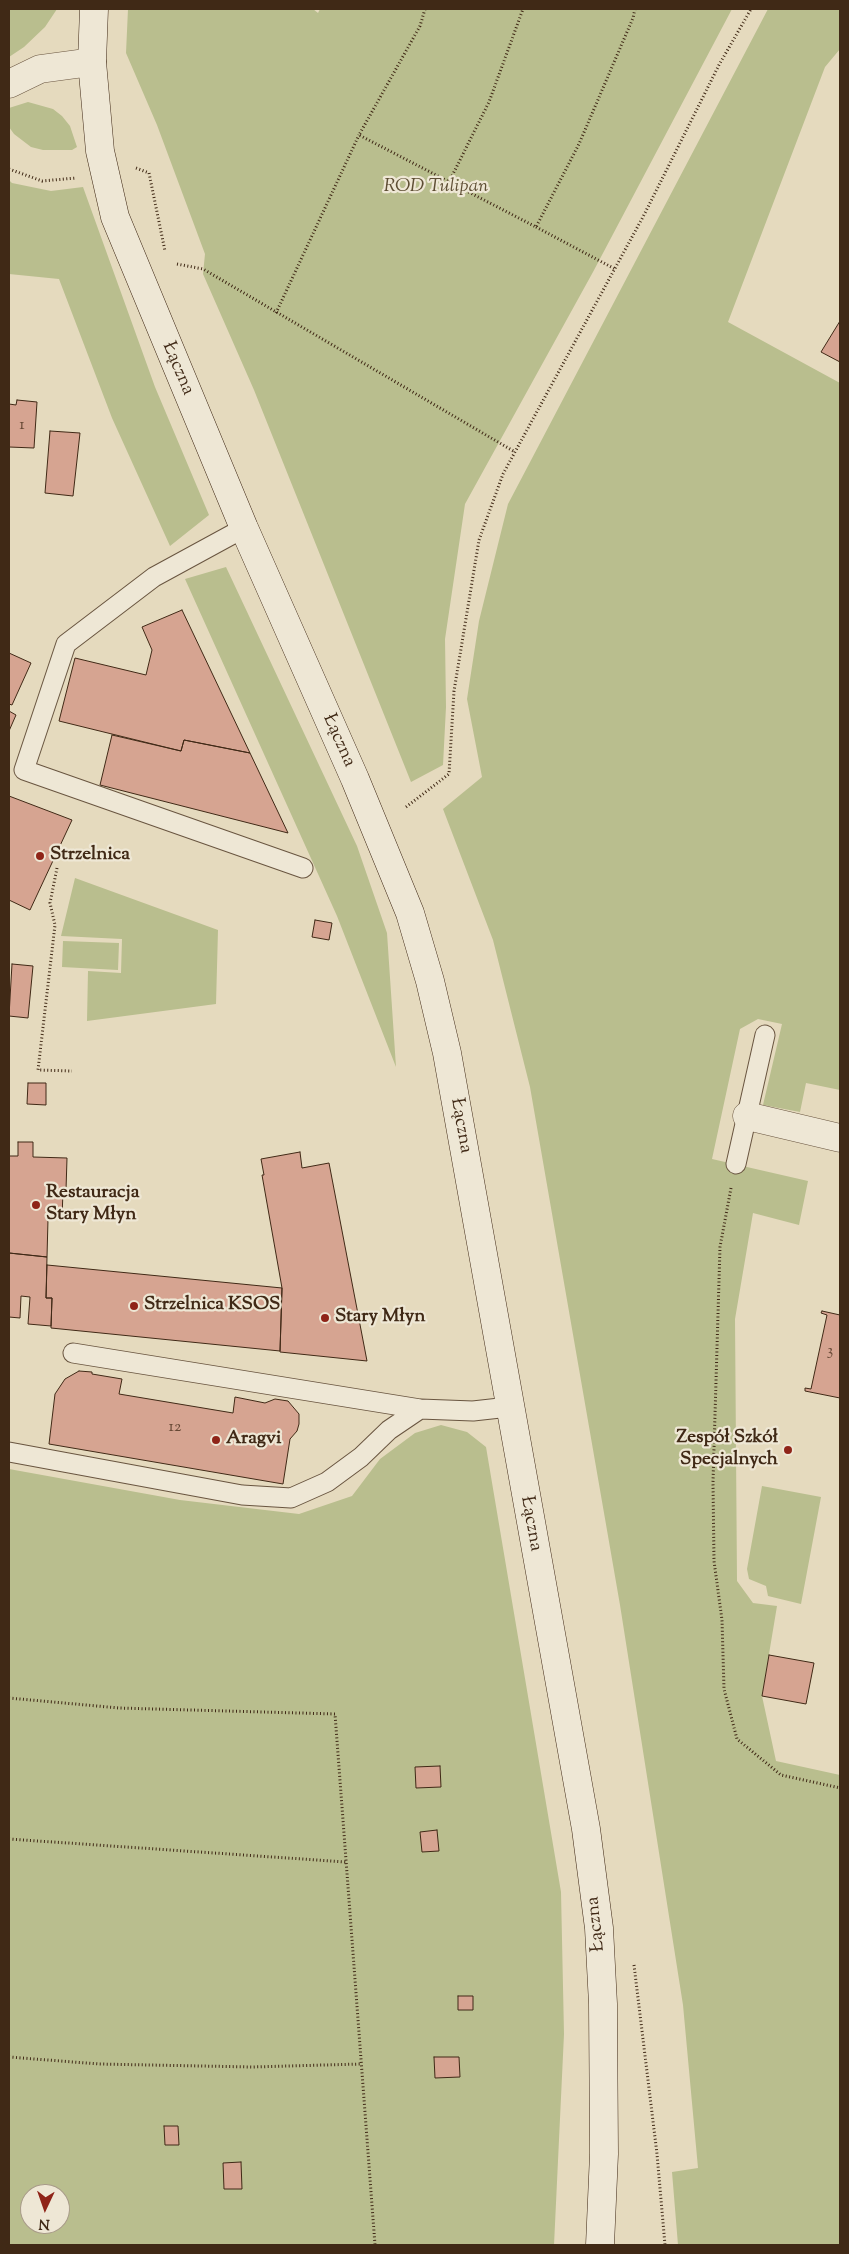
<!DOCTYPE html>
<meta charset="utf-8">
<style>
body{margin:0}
#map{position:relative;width:849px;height:2254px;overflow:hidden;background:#e5dabe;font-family:"Sorts Mill Goudy",serif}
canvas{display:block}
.frame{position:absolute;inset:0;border:10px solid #402916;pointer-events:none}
.north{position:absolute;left:20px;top:2184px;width:50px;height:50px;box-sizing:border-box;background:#eee7d5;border:1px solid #a89b89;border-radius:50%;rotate:183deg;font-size:14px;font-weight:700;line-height:20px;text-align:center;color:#402916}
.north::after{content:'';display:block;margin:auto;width:18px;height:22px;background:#8f2418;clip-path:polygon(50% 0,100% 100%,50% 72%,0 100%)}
</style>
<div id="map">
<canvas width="849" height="2254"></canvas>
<div class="frame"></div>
<div class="north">N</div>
</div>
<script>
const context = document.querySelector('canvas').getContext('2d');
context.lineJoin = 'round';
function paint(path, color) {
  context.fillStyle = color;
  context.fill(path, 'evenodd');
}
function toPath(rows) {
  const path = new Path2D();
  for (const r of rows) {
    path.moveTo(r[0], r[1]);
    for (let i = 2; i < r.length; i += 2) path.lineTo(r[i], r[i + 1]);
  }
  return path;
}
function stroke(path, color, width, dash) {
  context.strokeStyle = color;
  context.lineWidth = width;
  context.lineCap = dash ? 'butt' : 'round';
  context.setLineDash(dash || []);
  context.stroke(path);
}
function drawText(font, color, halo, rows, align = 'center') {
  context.font = font + ' "Sorts Mill Goudy",serif';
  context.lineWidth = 4.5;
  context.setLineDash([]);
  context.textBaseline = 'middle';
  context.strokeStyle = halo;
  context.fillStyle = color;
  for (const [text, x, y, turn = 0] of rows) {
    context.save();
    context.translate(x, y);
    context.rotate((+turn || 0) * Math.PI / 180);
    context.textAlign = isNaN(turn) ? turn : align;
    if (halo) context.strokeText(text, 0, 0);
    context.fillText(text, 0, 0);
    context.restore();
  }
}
paint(toPath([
 [9,9,57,9,45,27,24,47,9,57],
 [128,9,313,9,318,13,320,9,732,9,593,272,465,504,445,639,446,707,443,765,411,782,254,390,203,274,205,254,157,125,126,53],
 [768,9,840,9,840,49,825,67,728,322,840,383,840,1090,806,1083,800,1112,763,1105,782,1024,758,1019,740,1029,712,1159,808,1181,799,1225,753,1213,735,1319,737,1581,753,1603,777,1606,762,1696,776,1761,840,1775,840,2245,678,2245,672,2172,698,2168,683,2005,620,1605,530,1087,493,940,443,809,482,777,467,699,479,621,508,504],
 [28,102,53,109,62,116,70,126,77,147,72,150,43,150,31,147,14,134,9,127,9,108],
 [9,180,12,183,51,191,83,187,155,387,209,515,170,546,112,418,59,279,9,274],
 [226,567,357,846,387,933,396,1067,337,916,185,579],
 [75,878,218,930,216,1004,87,1021,88,971,121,973,122,939,61,936],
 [63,941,119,943,118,970,62,967],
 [441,1425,467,1432,486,1447,561,1892,564,2034,554,2245,9,2245,9,1469,180,1500,299,1514,352,1496,380,1459,415,1433],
 [30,2194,60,2194,60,2224,30,2224],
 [762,1486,821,1497,801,1604,768,1596,766,1586,749,1579,747,1569]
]), '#b9be8e');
const building = toPath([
 [840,321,840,362,821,352,840,321],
 [17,400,37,402,34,448,9,447,9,404,16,405,17,400],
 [50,431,80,433,73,496,45,493,50,431],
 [182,610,250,753,184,740,181,751,59,721,75,658,146,675,152,650,142,627,182,610],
 [9,653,31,663,12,705,9,704,9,653],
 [9,711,16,715,9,731,9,711],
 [112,735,181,751,184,740,250,753,288,833,100,785,112,735],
 [9,796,72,820,30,910,9,900,9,796],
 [315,920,332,923,329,940,312,937,315,920],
 [12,964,33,966,28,1018,9,1016,12,964],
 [28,1083,46,1083,46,1105,27,1104,28,1083],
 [18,1142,33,1142,33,1157,67,1158,66,1190,63,1190,62,1219,48,1219,47,1257,9,1253,9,1156,18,1156,18,1142],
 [300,1152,302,1168,329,1163,367,1361,280,1352,282,1288,262,1175,264,1175,261,1159,300,1152],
 [9,1253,47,1257,46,1298,52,1298,51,1326,28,1324,30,1297,21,1296,20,1318,9,1317,9,1253],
 [47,1265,282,1288,280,1351,51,1328,52,1298,46,1298,47,1265],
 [822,1311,840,1315,840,1398,805,1391,805,1388,811,1389,827,1315,821,1313,822,1311],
 [79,1371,92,1372,92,1374,122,1379,119,1394,233,1413,235,1397,265,1403,275,1399,288,1401,299,1414,299,1424,297,1431,290,1439,283,1484,49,1444,55,1394,65,1379,79,1371],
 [769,1655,814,1663,806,1704,762,1696,769,1655],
 [440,1766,441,1787,416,1788,415,1767,440,1766],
 [437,1830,439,1851,422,1852,420,1832,437,1830],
 [458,1996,473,1996,473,2010,458,2010,458,1996],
 [434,2057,459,2057,460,2077,435,2078,434,2057],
 [164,2126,178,2126,179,2145,165,2145,164,2126],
 [241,2162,242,2189,224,2189,223,2163,241,2162]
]);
paint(building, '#d6a491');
stroke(building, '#402916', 1);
const service = toPath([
 [244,528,154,577,66,644,24,770,303,868],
 [736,1164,765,1035],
 [73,1353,420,1409,473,1411,509,1407],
 [9,1452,242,1495,291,1498,327,1482,361,1457,389,1430,420,1409]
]);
const minor = toPath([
 [747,1116,840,1138]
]);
const tertiary = toPath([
 [9,84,40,69,92,62]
]);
const secondary = toPath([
 [94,9,92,62,100,151,115,217,244,528,355,779,410,913,430,981,447,1053,586,1829,599,1928,603,2004,604,2154,600,2245]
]);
stroke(service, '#695540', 21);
stroke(minor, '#695540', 29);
stroke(tertiary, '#695540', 29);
stroke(secondary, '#402916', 29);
stroke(toPath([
 [425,9,420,26,359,135,536,227,579,144,633,18,635,9],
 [136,168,149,173,165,251],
 [9,169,42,181,76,178],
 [449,182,489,102,523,9],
 [536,227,615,269],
 [177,264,203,269,515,452],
 [276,313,359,135],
 [406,807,449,774,454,691,479,540,503,474,644,215,719,65,751,9],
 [57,868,50,903,55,925,38,1070,72,1071],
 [731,1188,720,1247,713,1482,714,1561,722,1620,724,1689,737,1739,781,1775,840,1788],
 [9,1698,119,1708,335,1714,375,2245],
 [9,1839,346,1862],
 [634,1965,657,2154,665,2245],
 [9,2057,99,2064,252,2067,361,2064]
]), '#402916', 3, [1, 2.5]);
stroke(service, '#eee7d5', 19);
stroke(minor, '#eee7d5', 28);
stroke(tertiary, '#eee7d5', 28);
stroke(secondary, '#eee7d5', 28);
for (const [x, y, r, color] of [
 [40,856,5,"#8f2418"],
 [36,1205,5,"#8f2418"],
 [134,1306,5,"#8f2418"],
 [325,1318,5,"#8f2418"],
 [216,1440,5,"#8f2418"],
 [788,1450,5,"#8f2418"]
]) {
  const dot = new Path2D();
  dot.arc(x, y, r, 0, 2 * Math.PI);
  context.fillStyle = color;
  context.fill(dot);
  stroke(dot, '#eee7d5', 2);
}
drawText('16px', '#664835', null, [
 ["1",22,426],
 ["3",830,1352],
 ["12",175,1428]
]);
drawText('italic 19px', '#5e4e34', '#eee7d5', [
 ["ROD Tulipan",436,188]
]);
drawText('19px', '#402916', '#eee7d5', [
 ["Łączna",177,369,67],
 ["Łączna",338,741,66],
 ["Łączna",460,1126,80],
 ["Łączna",530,1524,80],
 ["Łączna",597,1924,-96]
]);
drawText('bold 19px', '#402916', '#eee7d5', [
 ["Strzelnica",50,856],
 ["Restauracja",46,1194],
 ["Stary Młyn",46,1216],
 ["Strzelnica KSOS",144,1306],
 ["Stary Młyn",335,1318],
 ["Zespół Szkół",778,1439,"right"],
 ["Specjalnych",778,1461,"right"],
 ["Aragvi",226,1440]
], 'left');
</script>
